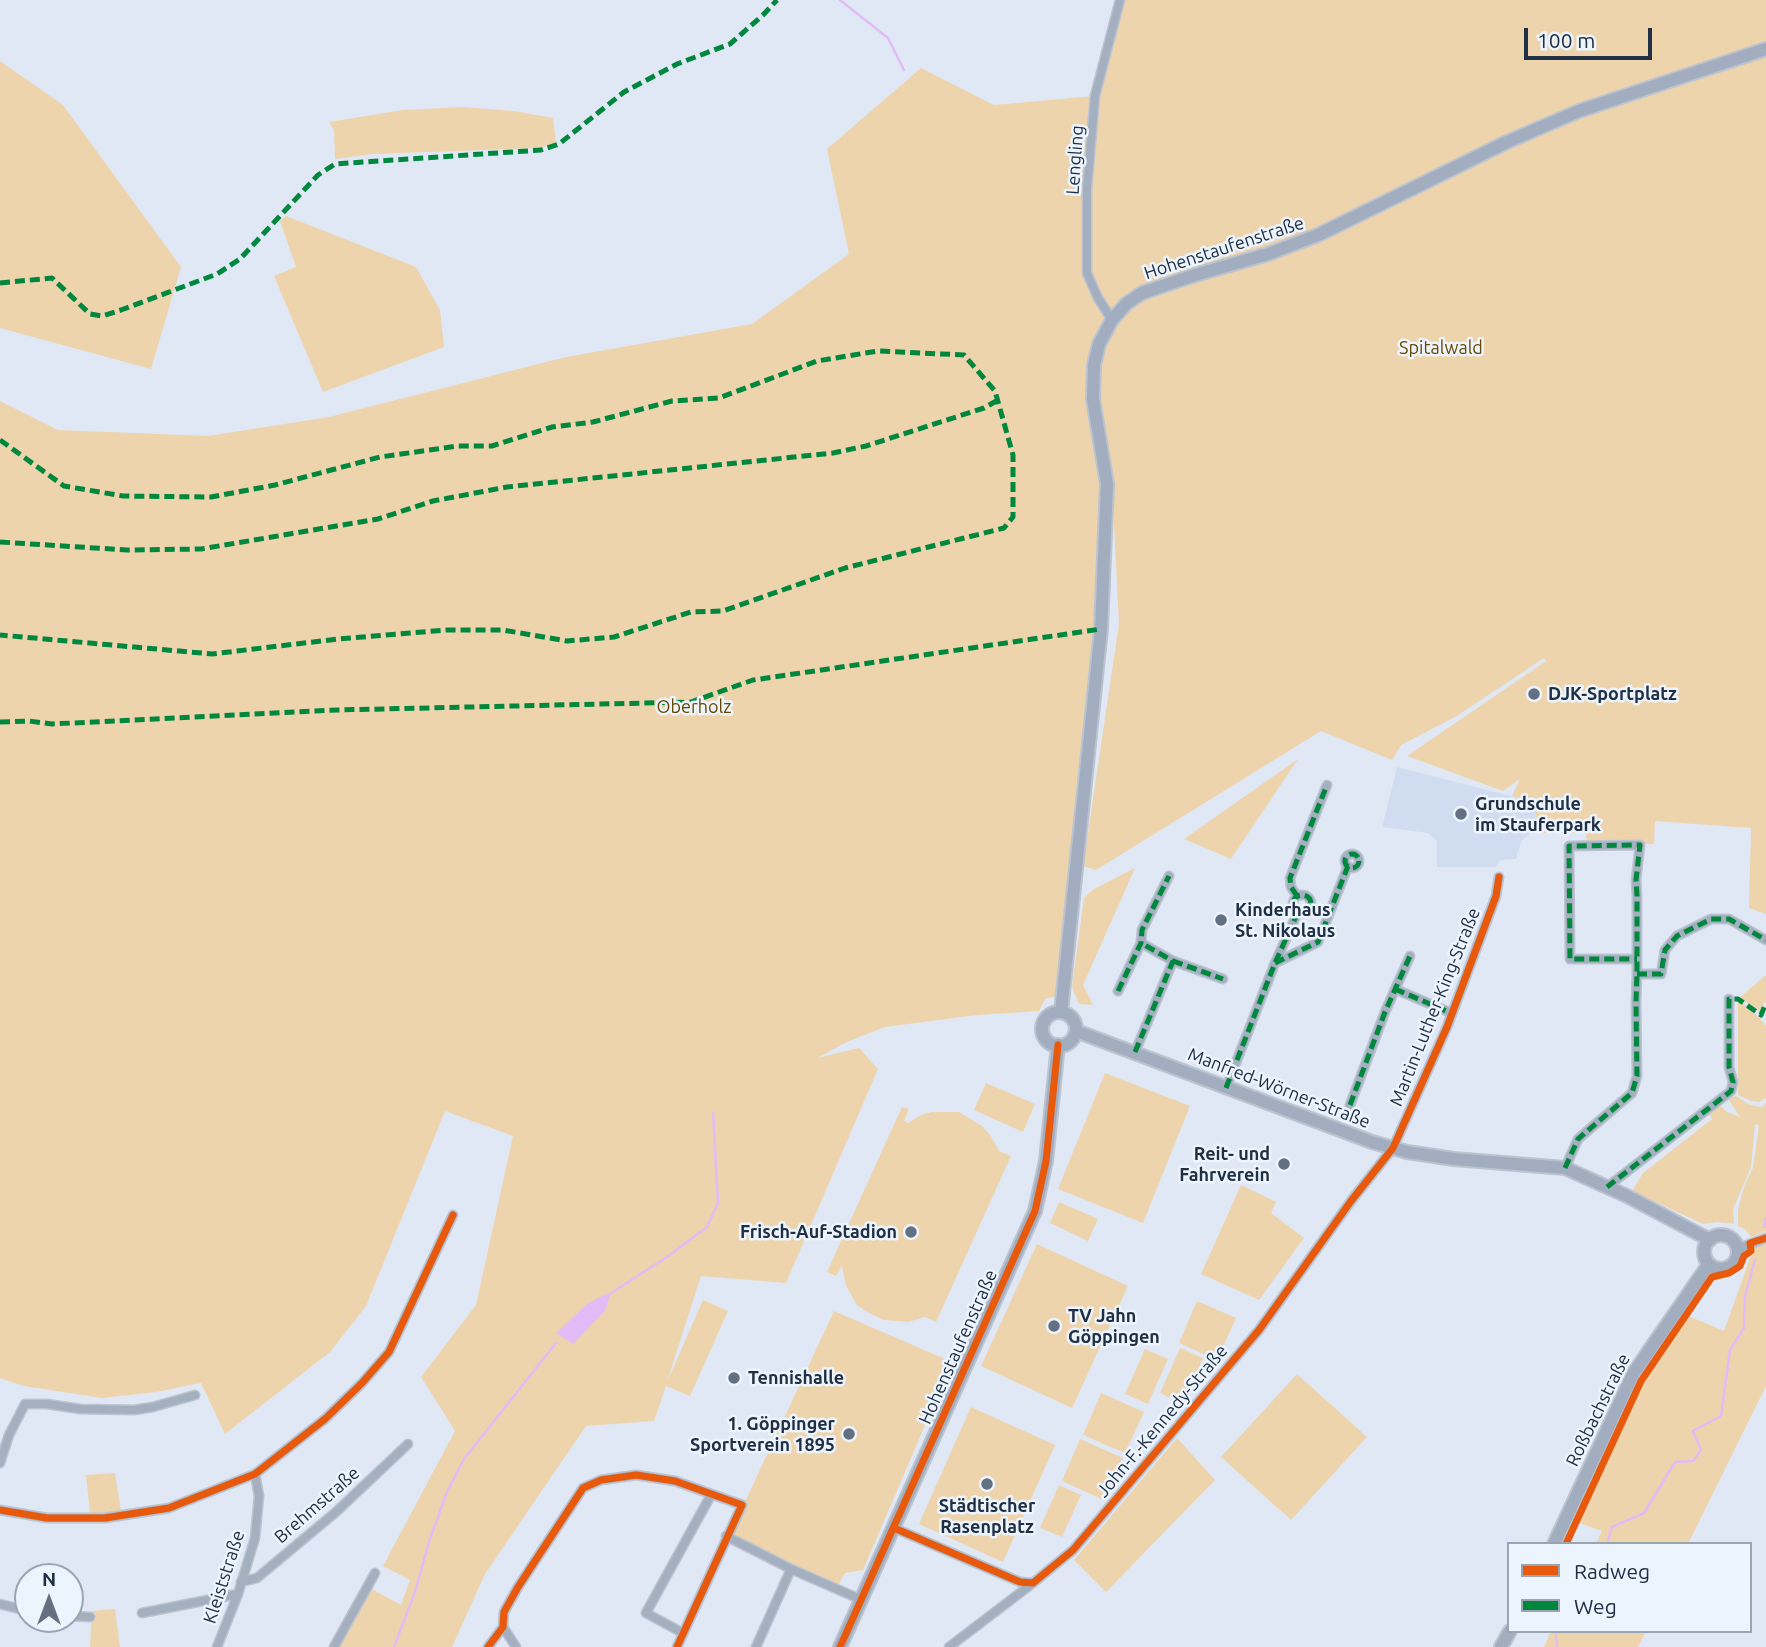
<!DOCTYPE html>
<meta charset="utf-8">
<style>
body{margin:0}
#map{position:relative;width:1766px;height:1647px;overflow:hidden;background:#e0e8f5;font-family:Ubuntu,sans-serif}
canvas{display:block}
.legend{position:absolute;left:1507px;top:1542px;width:245px;height:91px;box-sizing:border-box;background:#ecf4fe;border:2px solid #9aa5b3;margin:0;padding:9px 12px;list-style:none;font-size:21px;color:#202f43}
.legend li{display:flex;align-items:center;gap:14px;height:35px}
.legend b{width:35px;border:2px solid #9aa5b3}
.north{position:absolute;left:14px;top:1563px;width:70px;height:70px;box-sizing:border-box;background:#ecf4fe;border:2px solid #9aa5b3;border-radius:50%;rotate:0deg;font-size:19px;font-weight:700;line-height:28px;text-align:center;color:#202f43}
.north::after{content:'';display:block;margin:auto;width:24px;height:32px;background:#637081;clip-path:polygon(50% 0,100% 100%,50% 72%,0 100%)}
.scale{position:absolute;left:1524px;top:28px;width:128px;height:32px;box-sizing:border-box;border:4px solid #202f43;border-top:0;padding-left:9px;font-size:21px;line-height:24px;white-space:nowrap;color:#202f43;-webkit-text-stroke:5px #ecf4fe;paint-order:stroke}
</style>
<div id="map">
<canvas width="1766" height="1647"></canvas>
<ul class="legend">
<li><b style="height:9px;background:#e8590c"></b>Radweg</li>
<li><b style="height:9px;background:#00873e"></b>Weg</li>
</ul>
<div class="north">N</div>
<div class="scale">100 m</div>
</div>
<script>
const context = document.querySelector('canvas').getContext('2d');
context.lineJoin = 'round';
function paint(path, color) {
  context.fillStyle = color;
  context.fill(path, 'evenodd');
}
function toPath(rows) {
  const path = new Path2D();
  for (const r of rows) {
    if (r.length === 3) {
      path.moveTo(r[0] + r[2], r[1]);
      path.arc(r[0], r[1], r[2], 0, 2 * Math.PI);
      continue;
    }
    path.moveTo(r[0], r[1]);
    for (let i = 2; i < r.length; i += 2) path.lineTo(r[i], r[i + 1]);
  }
  return path;
}
function stroke(path, color, width, dash) {
  context.strokeStyle = color;
  context.lineWidth = width;
  context.lineCap = dash ? 'butt' : 'round';
  context.setLineDash(dash || []);
  context.stroke(path);
}
function drawText(font, color, halo, rows, align = 'center') {
  context.font = font + ' Ubuntu,sans-serif';
  context.lineWidth = 5;
  context.setLineDash([]);
  context.textBaseline = 'middle';
  context.strokeStyle = halo;
  context.fillStyle = color;
  for (const [text, x, y, turn = 0] of rows) {
    context.save();
    context.translate(x, y);
    context.rotate((+turn || 0) * Math.PI / 180);
    context.textAlign = isNaN(turn) ? turn : align;
    if (halo) context.strokeText(text, 0, 0);
    context.fillText(text, 0, 0);
    context.restore();
  }
}
paint(toPath([
 [1397,767,1534,802,1538,833,1534,830,1522,840,1516,859,1501,860,1496,867,1437,867,1437,841,1428,833,1382,827]
]), '#d0ddf0');
paint(toPath([
 [1117,0,1766,0,1766,914,1749,908,1751,828,1655,821,1654,844,1587,843,1586,833,1538,833,1534,802,1512,796,1520,779,1503,791,1407,756,1546,661,1544,658,1455,717,1401,745,1392,760,1321,731,1096,870,1083,866,1119,624,1112,483,1096,388,1097,370,1105,344,1116,323,1109,316,1096,338,1090,363,1087,388,1103,498,1096,635,1056,996,1045,999,1039,1011,977,1015,885,1027,849,1041,817,1058,859,1048,878,1069,786,1283,701,1276,667,1382,703,1300,728,1311,690,1396,666,1386,654,1421,586,1426,485,1574,452,1647,337,1647,370,1588,401,1605,410,1580,383,1566,455,1431,421,1377,476,1305,513,1136,445,1111,366,1306,330,1352,225,1434,201,1383,156,1392,102,1398,24,1386,0,1378,0,401,58,430,208,436,329,417,566,357,752,324,849,254,827,149,921,68,994,105,1095,96],
 [0,61,63,105,181,267,151,369,0,328],
 [462,107,514,111,553,118,556,144,536,148,372,154,335,159,334,130,329,122,403,110],
 [286,216,416,267,440,310,444,347,323,392,274,276,296,267,280,221],
 [1298,759,1231,859,1184,839],
 [1135,868,1083,985,1093,1005,1079,1004,1072,987,1084,898,1094,889],
 [1766,975,1766,1001,1760,1011,1739,998],
 [1738,1000,1758,1016,1766,1026,1766,1098,1759,1102,1751,1101,1738,1095],
 [1105,1073,1190,1106,1143,1223,1058,1189],
 [986,1083,1035,1104,1023,1132,974,1110],
 [1736,1096,1750,1105,1762,1107,1766,1103,1766,1231,1751,1237,1745,1229,1738,1226,1738,1209,1744,1187,1753,1168,1759,1125,1755,1124,1751,1167,1733,1209,1734,1224,1717,1222,1703,1224,1632,1191,1643,1173,1712,1119,1709,1114,1719,1105,1727,1112,1740,1117,1728,1099],
 [902,1107,909,1109,904,1121,908,1123,921,1115,932,1112,959,1112,982,1126,990,1135,999,1151,1011,1156,936,1322,925,1317,908,1322,884,1320,867,1312,857,1305,846,1286,842,1266,836,1276,827,1272],
 [1241,1185,1276,1202,1271,1213,1304,1238,1259,1300,1201,1274],
 [1059,1202,1098,1219,1088,1241,1050,1223],
 [1766,1242,1766,1386,1688,1544,1596,1544,1602,1531,1577,1522,1641,1381,1686,1315,1724,1331,1753,1250,1752,1246],
 [1037,1244,1128,1286,1072,1408,981,1366],
 [1197,1301,1236,1318,1217,1360,1179,1343],
 [834,1311,952,1362,863,1570,845,1573,838,1586,792,1567,729,1536],
 [1180,1348,1203,1358,1183,1404,1160,1393],
 [1145,1349,1168,1359,1148,1404,1125,1394],
 [1297,1374,1367,1437,1291,1520,1221,1457],
 [1101,1393,1144,1412,1125,1453,1083,1435],
 [971,1407,1055,1445,1003,1562,919,1524],
 [1177,1438,1215,1480,1106,1592,1074,1560],
 [1080,1439,1123,1458,1104,1500,1062,1481],
 [115,1473,121,1512,90,1513,86,1475],
 [1059,1485,1081,1495,1062,1537,1040,1528],
 [115,1609,120,1647,90,1647,92,1611],
 [1551,1631,1646,1631,1638,1647,1544,1647]
]), '#eed4ac');
paint(toPath([
 [606,1294,610,1296,605,1311,573,1344,556,1333,587,1304]
]), '#e1bcf6');
stroke(toPath([
 [840,0,888,38,904,70],
 [1764,1227,1766,1218],
 [608,1295,667,1257,707,1227,718,1203,713,1113],
 [1607,1544,1612,1527,1644,1513,1675,1462,1693,1461,1701,1450,1693,1431,1721,1416,1730,1350,1744,1328,1745,1296,1755,1260],
 [1556,1631,1557,1647],
 [394,1647,415,1592,429,1542,447,1492,464,1459,556,1343]
]), '#e1bcf6', 2.5);
const street = toPath([
 [1112,320,1098,298,1087,273,1087,188,1095,96,1120,0],
 [1352,861,7],
 [1302,904,9],
 [1297,896,1291,887,1290,878,1327,785],
 [1173,961,1223,979],
 [1275,963,1318,942,1348,866],
 [1637,974,1661,974,1665,950,1677,936,1711,919,1729,919,1766,940],
 [1395,989,1451,1013],
 [1118,991,1141,943,1142,930,1169,876],
 [1135,1052,1173,961,1141,943],
 [1226,1088,1275,963,1298,912],
 [1350,1105,1385,1012,1410,956],
 [1565,1168,1578,1139,1632,1093,1637,1076,1636,1002,1637,974,1637,896,1636,880,1640,845,1569,846,1570,959,1637,959],
 [1607,1187,1731,1091,1733,1082,1729,1067,1729,999],
 [1737,1249,1766,1238],
 [0,1463,9,1435,25,1404,47,1404,80,1409,134,1410,153,1407,195,1395],
 [0,1510,47,1518,105,1518,169,1508,255,1474,325,1419,362,1383,389,1352,453,1215],
 [894,1528,1020,1582,1033,1583,1073,1550,1259,1330,1351,1201,1393,1148,1447,1027,1496,896,1499,877],
 [726,1536,791,1569,862,1600],
 [241,1582,257,1578,336,1512,408,1444],
 [0,1604,28,1611],
 [142,1613,238,1594],
 [70,1616,90,1617],
 [503,1627,516,1647],
 [683,1633,646,1613,711,1495],
 [217,1647,238,1594,255,1538,259,1496,255,1474],
 [334,1647,375,1573],
 [488,1647,503,1627,504,1612,518,1587,583,1488,601,1480,636,1475,675,1481,742,1505,677,1647],
 [756,1647,791,1569],
 [949,1647,1033,1583]
]);
const secondary = toPath([
 [1061,1012,1101,629,1107,484,1093,399,1094,365,1099,344,1112,320,1126,304,1142,293,1195,275,1268,254,1318,235,1507,142,1579,111,1766,49],
 [1059,1029,17],
 [1076,1031,1372,1142,1407,1152,1454,1159,1565,1168,1627,1196,1710,1240],
 [1721,1252,17],
 [1554,1544,1633,1374,1709,1264],
 [840,1647,1035,1211,1046,1161,1058,1045],
 [1501,1647,1510,1631]
]);
stroke(street, '#bbc4d0', 11);
stroke(secondary, '#bbc4d0', 16);
stroke(street, '#a4b0c0', 8);
stroke(secondary, '#a2aec0', 12);
stroke(toPath([
 [0,283,52,278,90,314,102,316,121,310,217,274,240,259,318,175,335,164,541,150,559,144,624,92,677,64,730,44,763,15,777,0],
 [0,440,64,486,123,496,211,497,275,485,380,457,458,446,492,446,552,427,593,422,672,401,719,398,817,361,878,351,964,355,995,391,1013,455,1013,517,1004,528,845,568,723,611,691,612,614,637,567,641,503,630,447,630,338,639,212,654,0,635],
 [0,542,127,550,201,549,378,519,433,501,507,487,833,453,866,446,984,408,998,400],
 [0,722,29,721,52,724,337,710,691,702,753,680,1101,629],
 [1352,861,7],
 [1302,904,9],
 [1297,896,1291,887,1290,878,1327,785],
 [1173,961,1223,979],
 [1275,963,1318,942,1348,866],
 [1637,974,1661,974,1665,950,1677,936,1711,919,1729,919,1766,940],
 [1395,989,1451,1013],
 [1118,991,1141,943,1142,930,1169,876],
 [1135,1052,1173,961,1141,943],
 [1226,1088,1275,963,1298,912],
 [1350,1105,1385,1012,1410,956],
 [1565,1168,1578,1139,1632,1093,1637,1076,1636,1002,1637,974,1637,896,1636,880,1640,845,1569,846,1570,959,1637,959],
 [1607,1187,1731,1091,1733,1082,1729,1067,1729,999,1738,999,1761,1015,1766,1003]
]), '#00873e', 5, [10, 5]);
stroke(toPath([
 [0,1510,47,1518,105,1518,169,1508,255,1474,325,1419,362,1383,389,1352,453,1215],
 [894,1528,1020,1582,1033,1583,1073,1550,1259,1330,1351,1201,1393,1148,1447,1027,1496,896,1499,877],
 [1566,1544,1641,1381,1712,1277,1729,1273,1740,1266,1744,1256,1751,1251,1750,1243,1766,1238],
 [488,1647,503,1627,504,1612,518,1587,583,1488,601,1480,636,1475,675,1481,742,1505,677,1647],
 [840,1647,1035,1211,1046,1161,1058,1045]
]), '#e8590c', 7);
for (const [x, y, r, color] of [
 [1534,694,7,"#637081"],
 [1461,814,7,"#637081"],
 [1221,920,7,"#637081"],
 [1284,1164,7,"#637081"],
 [911,1232,7,"#637081"],
 [1054,1326,7,"#637081"],
 [734,1378,7,"#637081"],
 [849,1434,7,"#637081"],
 [987,1484,7,"#637081"]
]) {
  const dot = new Path2D();
  dot.arc(x, y, r, 0, 2 * Math.PI);
  context.fillStyle = color;
  context.fill(dot);
  stroke(dot, '#ecf4fe', 2.5);
}
drawText('18px', '#202f43', '#ecf4fe', [
 ["Lengling",1075,160,-86],
 ["Hohenstaufenstraße",1224,248,-18],
 ["Martin-Luther-King-Straße",1435,1007,-68],
 ["Manfred-Wörner-Straße",1279,1088,21],
 ["Hohenstaufenstraße",958,1347,-66],
 ["Roßbachstraße",1598,1410,-64],
 ["John-F.-Kennedy-Straße",1162,1421,-50],
 ["Brehmstraße",317,1505,-41],
 ["Kleiststraße",224,1577,-72]
]);
drawText('18px', '#6b4800', '#ecf4fe', [
 ["Spitalwald",1441,348],
 ["Oberholz",694,707]
]);
drawText('bold 18px', '#202f43', '#ecf4fe', [
 ["DJK-Sportplatz",1548,694],
 ["Grundschule",1475,804],
 ["im Stauferpark",1475,825],
 ["Kinderhaus",1235,910],
 ["St. Nikolaus",1235,931],
 ["Reit- und",1270,1154,"right"],
 ["Fahrverein",1270,1175,"right"],
 ["Frisch-Auf-Stadion",897,1232,"right"],
 ["TV Jahn",1068,1316],
 ["Göppingen",1068,1337],
 ["Tennishalle",748,1378],
 ["1. Göppinger",835,1424,"right"],
 ["Sportverein 1895",835,1445,"right"],
 ["Städtischer",987,1506,"center"],
 ["Rasenplatz",987,1527,"center"]
], 'left');
</script>
